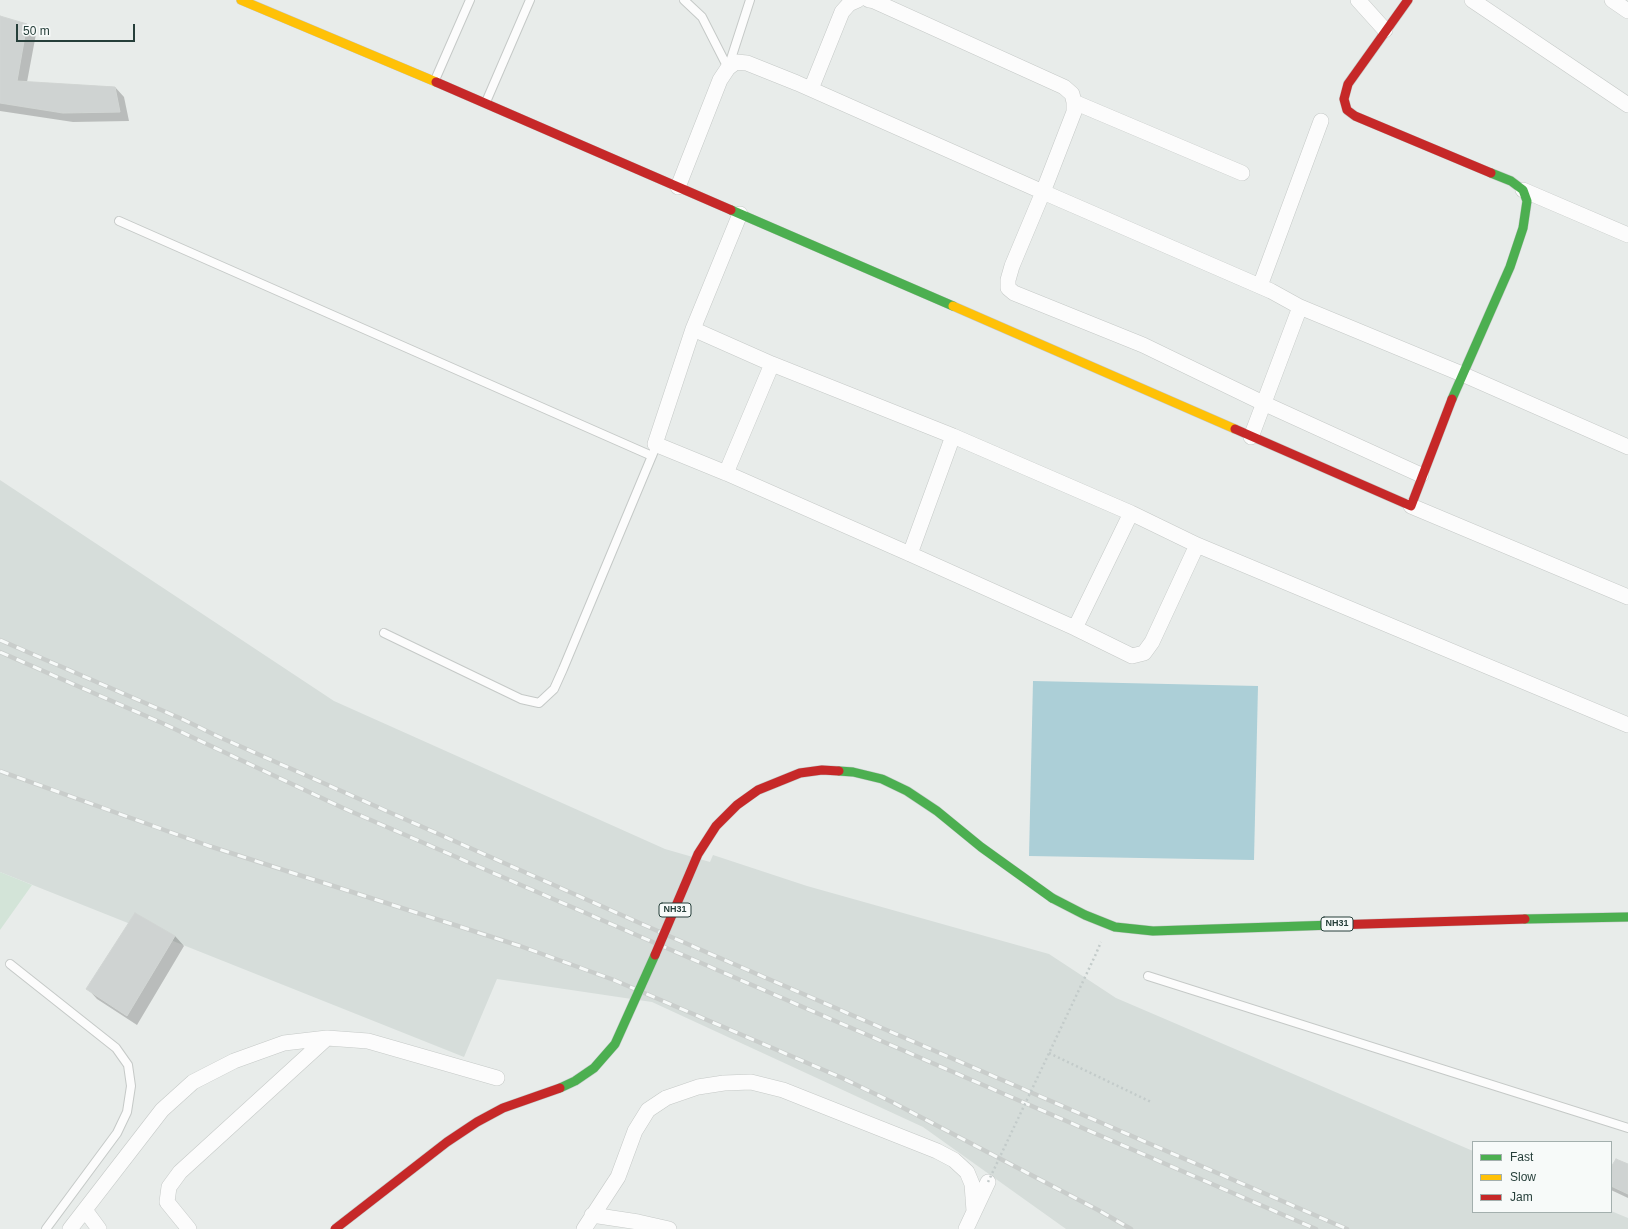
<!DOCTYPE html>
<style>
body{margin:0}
#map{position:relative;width:1628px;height:1229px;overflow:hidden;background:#e8ecea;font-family:Helvetica,sans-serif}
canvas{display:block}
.legend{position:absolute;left:1472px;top:1141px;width:140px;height:72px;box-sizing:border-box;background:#f7faf9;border:1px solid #a3afad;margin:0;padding:5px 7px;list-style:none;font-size:12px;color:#263f3a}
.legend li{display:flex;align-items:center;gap:8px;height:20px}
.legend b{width:20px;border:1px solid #a3afad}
.scale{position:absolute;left:16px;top:24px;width:119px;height:18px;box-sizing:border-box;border:2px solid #263f3a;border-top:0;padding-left:5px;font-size:12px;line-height:14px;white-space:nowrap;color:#263f3a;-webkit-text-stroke:3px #f7faf9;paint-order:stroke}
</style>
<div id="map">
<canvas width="1628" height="1229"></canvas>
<ul class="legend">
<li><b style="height:5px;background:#4caf50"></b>Fast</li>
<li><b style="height:5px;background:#ffc107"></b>Slow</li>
<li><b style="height:5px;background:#c62828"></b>Jam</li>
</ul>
<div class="scale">50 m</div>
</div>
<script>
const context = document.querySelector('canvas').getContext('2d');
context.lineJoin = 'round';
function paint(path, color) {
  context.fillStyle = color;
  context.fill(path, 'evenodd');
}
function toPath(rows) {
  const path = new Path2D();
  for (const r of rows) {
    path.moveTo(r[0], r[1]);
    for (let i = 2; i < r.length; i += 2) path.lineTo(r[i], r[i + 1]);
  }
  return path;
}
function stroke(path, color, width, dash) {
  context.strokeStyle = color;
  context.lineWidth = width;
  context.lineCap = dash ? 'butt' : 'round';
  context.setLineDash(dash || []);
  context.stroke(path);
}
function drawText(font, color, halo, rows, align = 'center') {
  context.font = font + ' Helvetica,sans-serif';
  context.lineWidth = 3.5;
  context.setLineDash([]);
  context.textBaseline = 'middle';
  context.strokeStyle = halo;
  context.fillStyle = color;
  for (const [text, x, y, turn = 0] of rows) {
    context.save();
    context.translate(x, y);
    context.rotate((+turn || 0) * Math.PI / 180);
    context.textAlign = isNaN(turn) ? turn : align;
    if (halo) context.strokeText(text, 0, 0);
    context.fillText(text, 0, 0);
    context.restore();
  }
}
paint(toPath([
 [0,480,334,701,665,849,710,862,713,855,807,886,1049,954,1116,998,1473,1151,1473,1212,1611,1211,1628,1218,1628,1229,1066,1229,923,1127,652,1002,497,979,464,1057,0,872]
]), '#d6ddda');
paint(toPath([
 [0,872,32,885,0,930]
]), '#d3e4d8');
paint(toPath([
 [1033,681,1258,686,1254,860,1029,856]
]), '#accfd7');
paint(toPath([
 [0,17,26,25,36,34,27,82,115,87,124,97,129,121,73,122,0,111],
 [175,936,184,946,137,1025,97,999,88,989],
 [1628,1165,1628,1198,1611,1190,1611,1169]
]), '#0003');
const building = toPath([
 [0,16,27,24,17,81,115,87,120,112,63,113,0,103,0,16],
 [135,913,175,936,127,1016,86,989,135,913],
 [1616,1159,1628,1164,1628,1194,1611,1186,1611,1167,1616,1159]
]);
paint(building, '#cfd3d2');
stroke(building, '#d1d5d3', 1);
const lane = toPath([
 [684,0,702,17,728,68],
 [729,65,750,0],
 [435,80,470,0],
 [486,102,530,0],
 [119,221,652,456],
 [384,633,521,699,539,703,554,689,563,669,654,451],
 [10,964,116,1048,128,1065,131,1086,127,1112,117,1133,46,1229],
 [1148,976,1628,1128]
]);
const street = toPath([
 [869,0,874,1,1064,87,1072,94,1074,102,1074,112,1043,192,1271,291,1300,307,1462,374,1628,447],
 [1358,0,1385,30],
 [1472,0,1628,105],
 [1612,0,1628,11],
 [811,89,842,12,849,4,858,0],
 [1074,102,1242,173],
 [678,187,720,80,728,68,736,62,747,63,797,83,1043,192,1012,266,1008,280,1008,288,1014,293,1143,345,1263,403,1421,475],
 [1523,190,1628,235],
 [740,214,693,329,655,444,726,473,910,554,1075,628,1132,656,1144,653,1152,642,1197,545],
 [1260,286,1321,121],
 [693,329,772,364,953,436,1131,513,1197,545,1628,725],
 [1251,437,1300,307],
 [726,473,772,364],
 [1411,506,1628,597],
 [910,554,953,436],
 [1075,628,1131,513],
 [85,1210,99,1229],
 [592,1215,638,1222,669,1229],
 [70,1229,162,1110,193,1082,234,1061,284,1043,327,1038,368,1041,497,1078],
 [189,1229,167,1202,169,1187,180,1172,327,1038],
 [584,1229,618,1177,635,1131,648,1110,666,1098,698,1087,724,1083,751,1082,783,1090,937,1151,954,1160,967,1172,972,1184,974,1211],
 [966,1229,988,1182]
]);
const fast = toPath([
 [731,210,953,306],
 [1452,399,1510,267,1523,228,1527,201,1523,190,1511,181,1491,173],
 [1052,898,1085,915,1115,927,1153,931,1333,925],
 [1525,919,1628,917]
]);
const slow = toPath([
 [241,0,436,82],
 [953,306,1235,429]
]);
const jam = toPath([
 [1408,0,1348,84,1344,99,1347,110,1355,116,1491,173],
 [436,82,731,210],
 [1235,429,1411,506,1452,399],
 [1333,925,1525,919]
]);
stroke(lane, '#c5c9c7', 10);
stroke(street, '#c5c9c7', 16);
stroke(fast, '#c4c9c7', 10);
stroke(slow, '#c4c9c7', 10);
stroke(jam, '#c4c9c7', 10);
stroke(toPath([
 [1095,956,1101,942],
 [1049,1053,1151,1102]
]), '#c3cbca', 2.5, [2, 3]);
stroke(lane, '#fcfcfc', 8);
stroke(street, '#fcfcfc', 15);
stroke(fast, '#4caf50', 9);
stroke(slow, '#ffc107', 9);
stroke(jam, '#c62828', 9);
const rail = toPath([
 [0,640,182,719,217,736,669,936,1347,1229],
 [0,652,162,723,343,808,1316,1229],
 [0,771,209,846,520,946,614,980,840,1077,892,1102,1098,1210,1131,1229]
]);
stroke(rail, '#c9cdcb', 4.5);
stroke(rail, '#f7faf9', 3, [9]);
const fastBridge = toPath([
 [839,771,853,772,882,779,907,791,937,811,981,847,1052,898],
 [560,1088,575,1081,594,1068,615,1044,655,955]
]);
const jamBridge = toPath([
 [655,955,698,854,716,826,737,805,758,790,800,773,822,770,839,771],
 [335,1229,447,1142,477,1122,503,1108,560,1088]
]);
stroke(fastBridge, '#c3cac9', 10, []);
stroke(jamBridge, '#c3cac9', 10, []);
stroke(toPath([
 [988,1182,1095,956]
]), '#c3cbca', 2.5, [2, 3]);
stroke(fastBridge, '#4caf50', 9);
stroke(jamBridge, '#c62828', 9);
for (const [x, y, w] of [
 [675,910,32],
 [1337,924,32]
]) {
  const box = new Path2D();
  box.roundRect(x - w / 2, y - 7, w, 14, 3);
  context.fillStyle = '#f7faf9';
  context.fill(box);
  stroke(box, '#263f3a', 1);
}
drawText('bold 9px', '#263f3a', null, [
 ["NH31",675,910],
 ["NH31",1337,924]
]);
</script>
